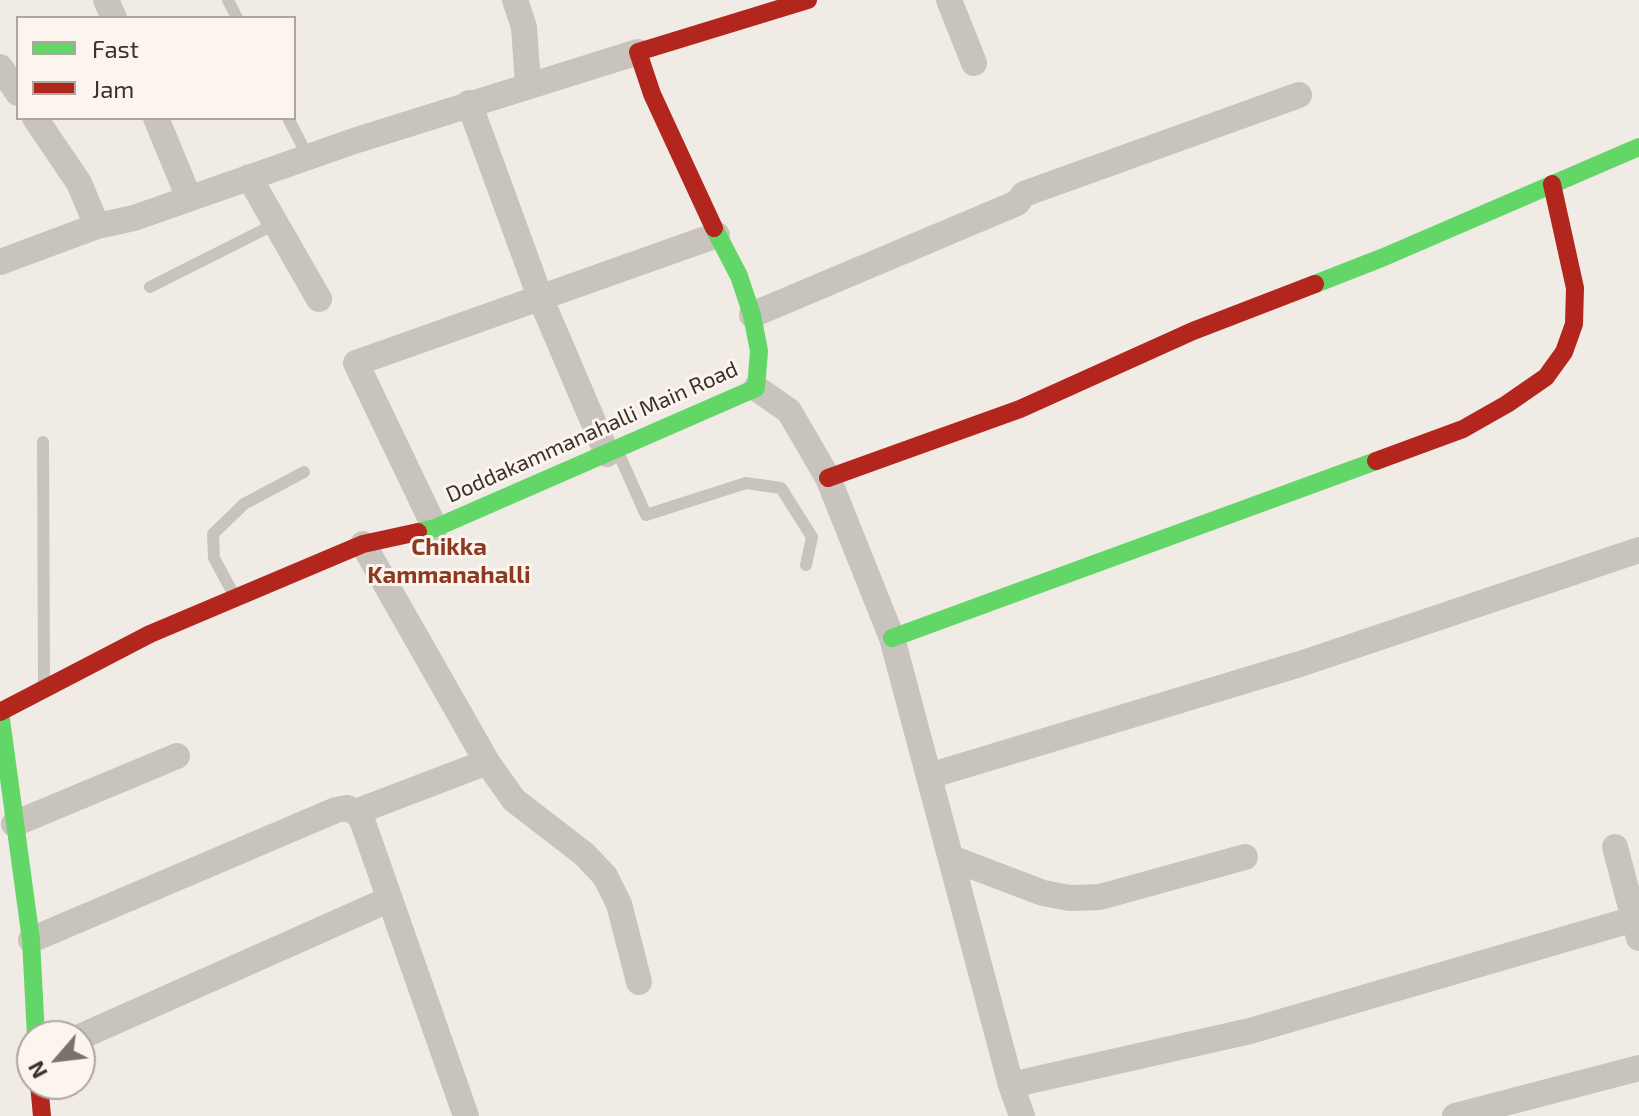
<!DOCTYPE html>
<style>
body{margin:0}
#map{position:relative;width:1639px;height:1116px;overflow:hidden;background:#f0ebe5;font-family:"Exo 2",sans-serif}
canvas{display:block}
.legend{position:absolute;left:16px;top:16px;width:280px;height:104px;box-sizing:border-box;background:#fbf5ee;border:2px solid #aea6a0;margin:0;padding:10px 14px;list-style:none;font-size:24px;color:#3b302b}
.legend li{display:flex;align-items:center;gap:16px;height:40px}
.legend b{width:40px;border:2px solid #aea6a0}
.north{position:absolute;left:16px;top:1020px;width:80px;height:80px;box-sizing:border-box;background:#fbf5ee;border:2px solid #aea6a0;border-radius:50%;rotate:242deg;font-size:22px;font-weight:700;line-height:32px;text-align:center;color:#3b302b}
.north::after{content:'';display:block;margin:auto;width:28px;height:36px;background:#7a716c;clip-path:polygon(50% 0,100% 100%,50% 72%,0 100%)}
</style>
<div id="map">
<canvas width="1639" height="1116"></canvas>
<ul class="legend">
<li><b style="height:10px;background:#63d668"></b>Fast</li>
<li><b style="height:10px;background:#b3261e"></b>Jam</li>
</ul>
<div class="north">N</div>
</div>
<script>
const context = document.querySelector('canvas').getContext('2d');
context.lineJoin = 'round';
function toPath(rows) {
  const path = new Path2D();
  for (const r of rows) {
    path.moveTo(r[0], r[1]);
    for (let i = 2; i < r.length; i += 2) path.lineTo(r[i], r[i + 1]);
  }
  return path;
}
function stroke(path, color, width, dash) {
  context.strokeStyle = color;
  context.lineWidth = width;
  context.lineCap = dash ? 'butt' : 'round';
  context.setLineDash(dash || []);
  context.stroke(path);
}
function drawText(font, color, halo, rows, align = 'center') {
  context.font = font + ' "Exo 2",sans-serif';
  context.lineWidth = 6;
  context.setLineDash([]);
  context.textBaseline = 'middle';
  context.strokeStyle = halo;
  context.fillStyle = color;
  for (const [text, x, y, turn = 0] of rows) {
    context.save();
    context.translate(x, y);
    context.rotate((+turn || 0) * Math.PI / 180);
    context.textAlign = isNaN(turn) ? turn : align;
    if (halo) context.strokeText(text, 0, 0);
    context.fillText(text, 0, 0);
    context.restore();
  }
}
stroke(toPath([
 [228,0,237,18],
 [288,118,308,157],
 [150,287,275,224],
 [43,442,44,682],
 [618,452,646,515,746,483,781,488,812,537,806,565],
 [234,595,214,558,213,534,244,504,304,472]
]), '#c9c3be', 12);
stroke(toPath([
 [106,0,114,18],
 [515,0,524,27,528,85],
 [949,0,974,63],
 [0,67,18,93],
 [469,103,540,297,607,454],
 [35,118,79,183,97,226,134,218,354,141,638,52],
 [156,118,189,198],
 [249,177,319,299],
 [0,262,97,226],
 [752,315,1017,203,1024,194,1299,95],
 [756,388,789,411,828,478,892,638,1011,1085,1022,1116],
 [435,528,356,363,717,235],
 [363,544,487,762,514,800,584,854,605,876,619,904,639,982],
 [929,776,1300,664,1639,550],
 [356,812,487,762],
 [14,824,177,756],
 [1615,847,1639,938],
 [951,858,1043,893,1070,898,1100,897,1245,857],
 [31,940,336,810,347,808,356,812,362,820,466,1116],
 [80,1037,390,899],
 [1011,1085,1250,1031,1634,919],
 [1455,1116,1639,1068]
]), '#c9c3be', 26);
stroke(toPath([
 [1315,284,1384,257,1639,147],
 [418,532,435,528,756,388,759,351,752,315,739,276,714,228],
 [892,638,1376,461],
 [0,712,31,940,36,1036]
]), '#63d668', 18);
stroke(toPath([
 [714,228,652,94,638,52,808,0],
 [1376,461,1463,429,1507,404,1546,377,1564,352,1574,324,1575,288,1552,184],
 [828,478,1020,409,1193,331,1315,284],
 [0,712,150,634,363,544,418,532],
 [39,1084,42,1116]
]), '#b3261e', 18);
drawText('22px', '#3b302b', '#fbf5ee', [
 ["Doddakammanahalli Main Road",592,432,-24]
]);
drawText('bold 24px', '#8c3b22', '#fbf5ee', [
 ["Chikka",449,547],
 ["Kammanahalli",449,575]
]);
</script>
